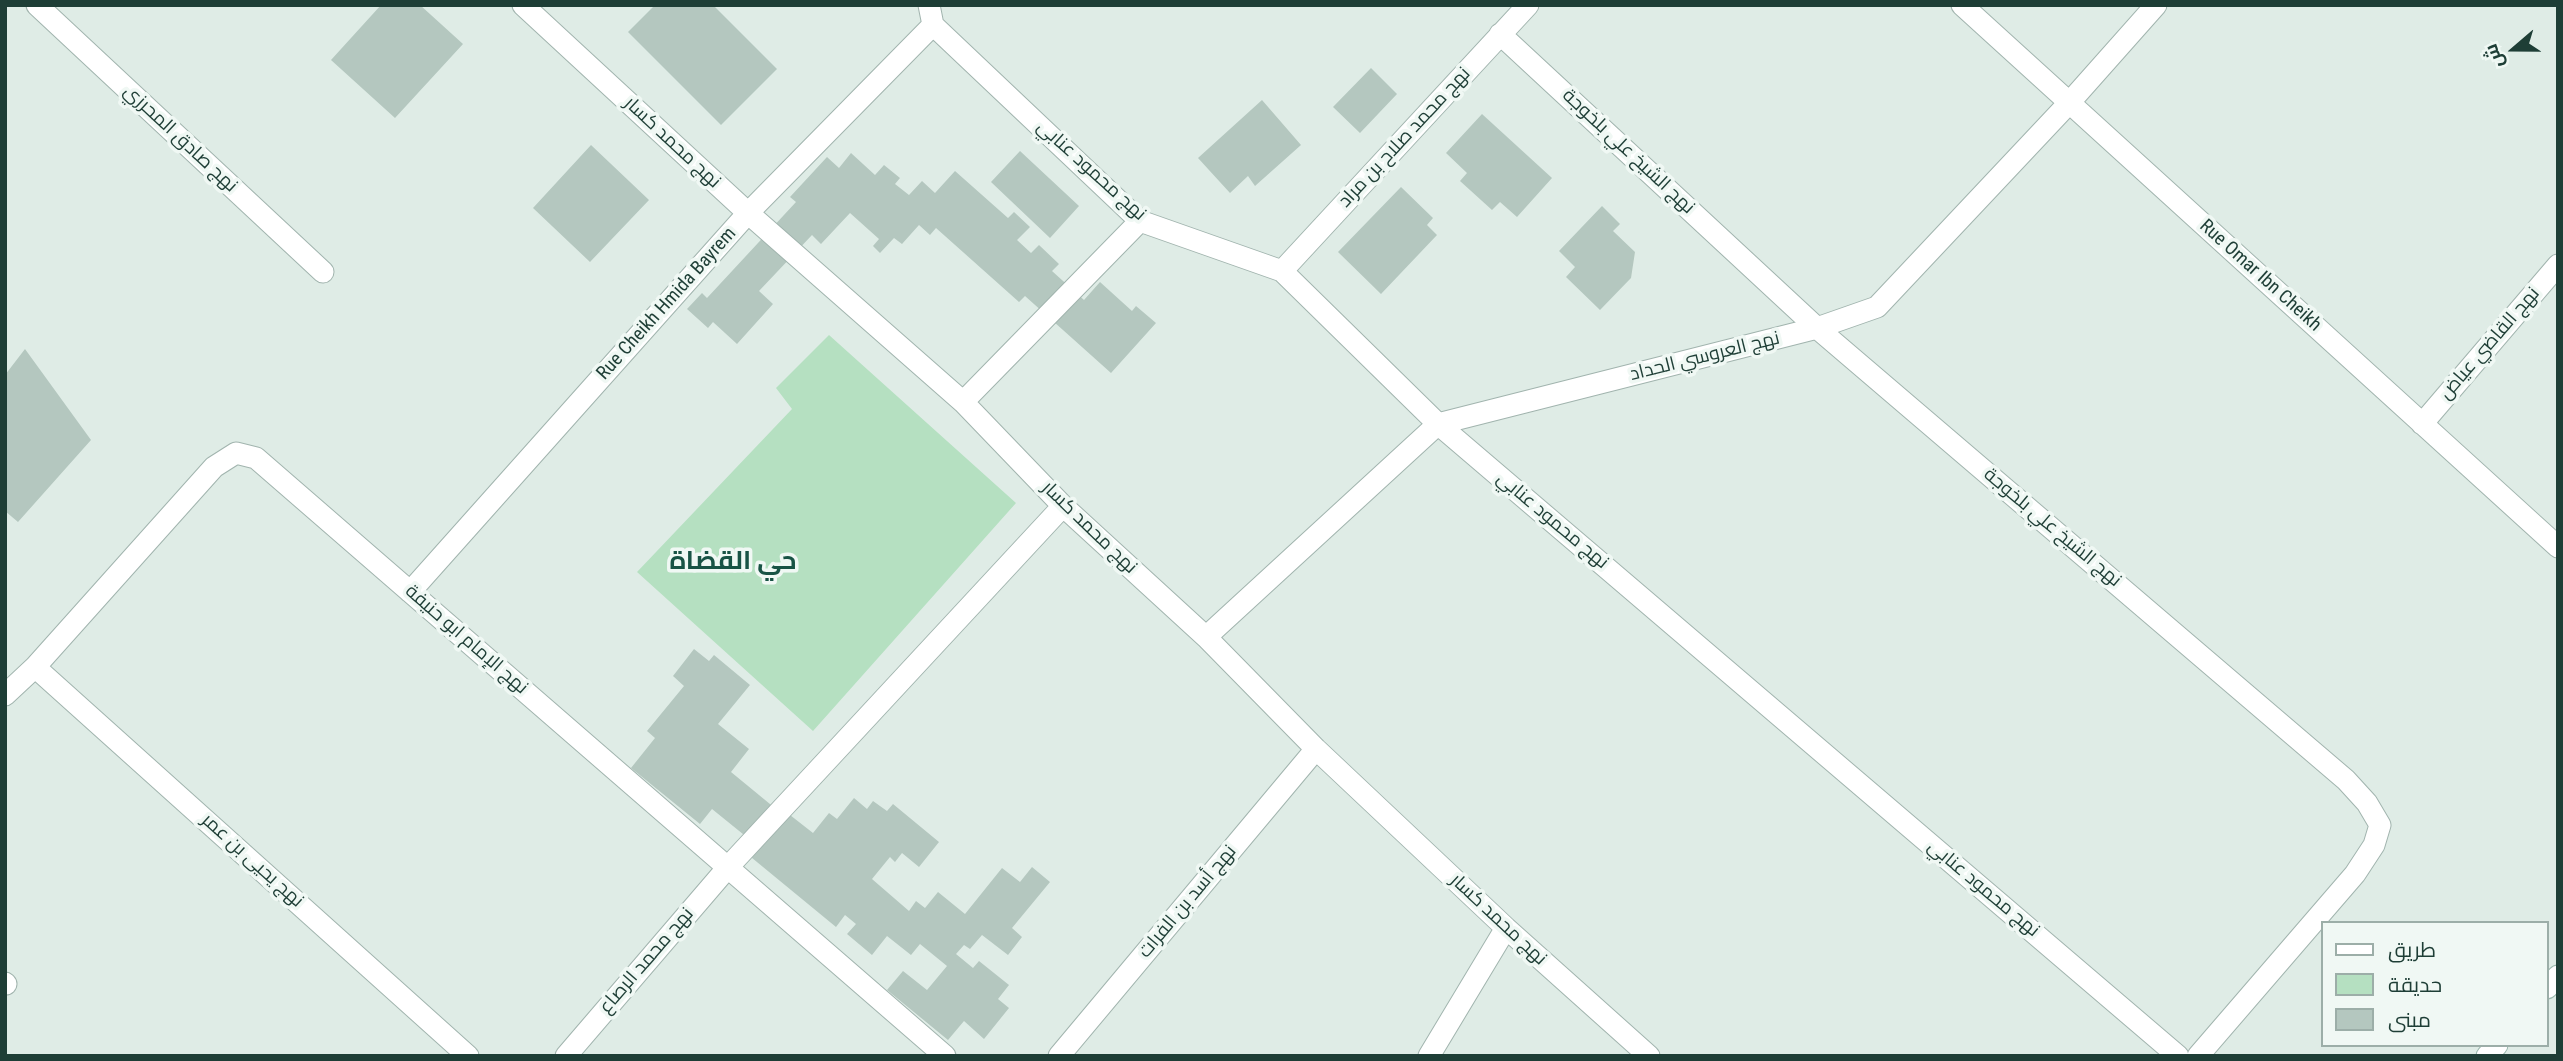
<!DOCTYPE html>
<meta charset="utf-8">
<style>
body{margin:0}
#map{position:relative;width:2563px;height:1061px;overflow:hidden;background:#dfece6;font-family:"Roboto Condensed",Cairo,sans-serif}
canvas{display:block}
.frame{position:absolute;inset:0;border:7px solid #1e3e36;pointer-events:none}
.legend{position:absolute;left:2321px;top:921px;width:228px;height:126px;box-sizing:border-box;background:#f0f8f4;border:2px solid #9caea8;margin:0;padding:9px 12px;list-style:none;font-size:21px;color:#1e3e36}
.legend li{display:flex;align-items:center;gap:14px;height:35px}
.legend b{width:35px;border:2px solid #9caea8}
.north{position:absolute;left:2479px;top:14px;width:70px;height:70px;-webkit-text-stroke:5px #f0f8f4;paint-order:stroke;rotate:250deg;font-size:19px;font-weight:700;line-height:28px;text-align:center;color:#1e3e36}
.north::after{content:'';display:block;margin:auto;width:24px;height:32px;background:#1e3e36;clip-path:polygon(50% 0,100% 100%,50% 72%,0 100%)}
</style>
<div id="map">
<canvas width="2563" height="1061"></canvas>
<div class="frame"></div>
<ul class="legend">
<li><b style="height:9px;background:#fff"></b>طريق</li>
<li><b style="height:19px;background:#b5e0c1"></b>حديقة</li>
<li><b style="height:19px;background:#b4c7bf"></b>مبنى</li>
</ul>
<div class="north">ش</div>
</div>
<script>
const context = document.querySelector('canvas').getContext('2d');
context.lineJoin = 'round';
function paint(path, color) {
  context.fillStyle = color;
  context.fill(path, 'evenodd');
}
function toPath(rows) {
  const path = new Path2D();
  for (const r of rows) {
    path.moveTo(r[0], r[1]);
    for (let i = 2; i < r.length; i += 2) path.lineTo(r[i], r[i + 1]);
  }
  return path;
}
function stroke(path, color, width, dash) {
  context.strokeStyle = color;
  context.lineWidth = width;
  context.lineCap = dash ? 'butt' : 'round';
  context.setLineDash(dash || []);
  context.stroke(path);
}
function drawText(font, color, halo, rows, align = 'center') {
  context.font = font + ' "Roboto Condensed",Cairo,sans-serif';
  context.lineWidth = 7;
  context.setLineDash([]);
  context.textBaseline = 'middle';
  context.strokeStyle = halo;
  context.fillStyle = color;
  for (const [text, x, y, turn = 0] of rows) {
    context.save();
    context.translate(x, y);
    context.rotate((+turn || 0) * Math.PI / 180);
    context.textAlign = isNaN(turn) ? turn : align;
    if (halo) context.strokeText(text, 0, 0);
    context.fillText(text, 0, 0);
    context.restore();
  }
}
paint(toPath([
 [829,335,1016,503,813,731,637,572,792,409,776,388]
]), '#b5e0c1');
paint(toPath([
 [381,5,420,5,463,44,395,118,331,60],
 [655,5,713,5,777,69,721,125,628,32],
 [1371,68,1397,94,1360,133,1333,107],
 [1262,100,1301,145,1255,186,1248,176,1230,193,1198,158],
 [1482,114,1552,178,1517,217,1500,202,1492,210,1460,181,1467,173,1446,153],
 [591,145,649,200,590,262,533,208],
 [1020,151,1079,206,1050,238,991,182],
 [851,153,875,175,884,165,900,178,895,184,909,195,922,181,935,193,955,171,1008,218,1014,212,1030,227,1017,240,1031,253,1039,245,1059,264,1052,271,1084,300,1100,282,1132,311,1136,306,1156,323,1111,373,1025,296,1019,302,936,228,930,235,919,225,902,244,894,238,880,253,873,246,879,239,850,213,821,244,812,235,759,291,773,304,737,344,713,322,708,328,687,309,702,293,707,298,796,202,790,197,827,157,839,168],
 [1401,187,1433,218,1427,225,1437,235,1381,294,1338,252],
 [1602,206,1620,224,1613,231,1635,252,1631,278,1600,310,1566,277,1575,267,1559,251],
 [25,349,91,440,18,522,5,511,5,375],
 [694,649,709,661,714,655,750,685,718,724,749,749,731,772,787,818,790,815,813,833,829,813,837,819,854,798,867,809,873,801,887,811,893,804,939,842,919,867,902,853,895,862,890,857,872,879,909,911,916,901,925,908,938,892,965,914,1002,868,1020,882,1032,867,1050,882,1012,928,1022,937,1008,955,982,935,970,949,964,945,956,954,973,968,979,961,1009,985,998,999,1009,1008,984,1039,964,1021,948,1040,887,990,903,971,927,990,947,966,920,944,911,955,887,936,872,955,847,934,856,924,845,915,836,927,746,853,754,843,712,809,700,824,631,768,655,738,647,731,684,686,673,676]
]), '#b4c7bf');
const street = toPath([
 [37,5,323,272],
 [523,5,748,213,963,402,1063,506,1206,637,1316,749,1506,928,1649,1056],
 [929,5,933,25,1140,221,1282,271,1438,424,2178,1056],
 [1962,5,2558,547],
 [1500,34,1817,328,2346,780,2367,803,2380,825,2374,845,2355,874,2198,1056],
 [1282,271,1528,5],
 [963,402,1140,221],
 [2422,424,2558,265],
 [410,592,748,213,933,25],
 [1206,637,1438,424,1817,328,1877,307,2069,103,2156,5],
 [35,667,468,1056],
 [5,695,35,667,214,467,236,453,256,458,945,1056],
 [5,983,6,984],
 [566,1056,729,866,1063,506],
 [1059,1056,1316,749],
 [1429,1056,1506,928]
]);
const secondary = toPath([
 [2547,988,2558,976],
 [2487,1056,2497,1045]
]);
stroke(street, '#a1b4ae', 23);
stroke(secondary, '#9cb9af', 23);
stroke(street, '#fff', 21);
stroke(secondary, '#fff', 21);
drawText('19px', '#1e3e36', '#f0f8f4', [
 ["نهج محمد صلاح بن مراد",1405,138,-47],
 ["نهج صادق المحرزي",180,139,43],
 ["نهج محمد كسار",672,143,43],
 ["نهج الشيخ علي بلخوجة",1628,152,43],
 ["نهج محمود عنابي",1091,171,42],
 ["Rue Omar Ibn Cheikh",2260,276,42],
 ["Rue Cheikh Hmida Bayrem",667,304,-48],
 ["نهج القاضي عياض",2490,344,-49],
 ["نهج العروسي الحداد",1705,357,-14],
 ["نهج محمود عنابي",1552,521,40],
 ["نهج محمد كسار",1089,528,44],
 ["نهج الشيخ علي بلخوجة",2052,528,40],
 ["نهج الإمام ابو حنيفة",466,640,41],
 ["نهج يحيى بن عمر",252,861,42],
 ["نهج محمود عنابي",1983,889,40],
 ["نهج أسد بن الفرات",1188,902,-50],
 ["نهج محمد كسار",1498,920,43],
 ["نهج محمد الرصاع",647,961,-49]
]);
drawText('bold 26px', '#185345', '#f0f8f4', [
 ["حي القضاة",733,562]
]);
</script>
